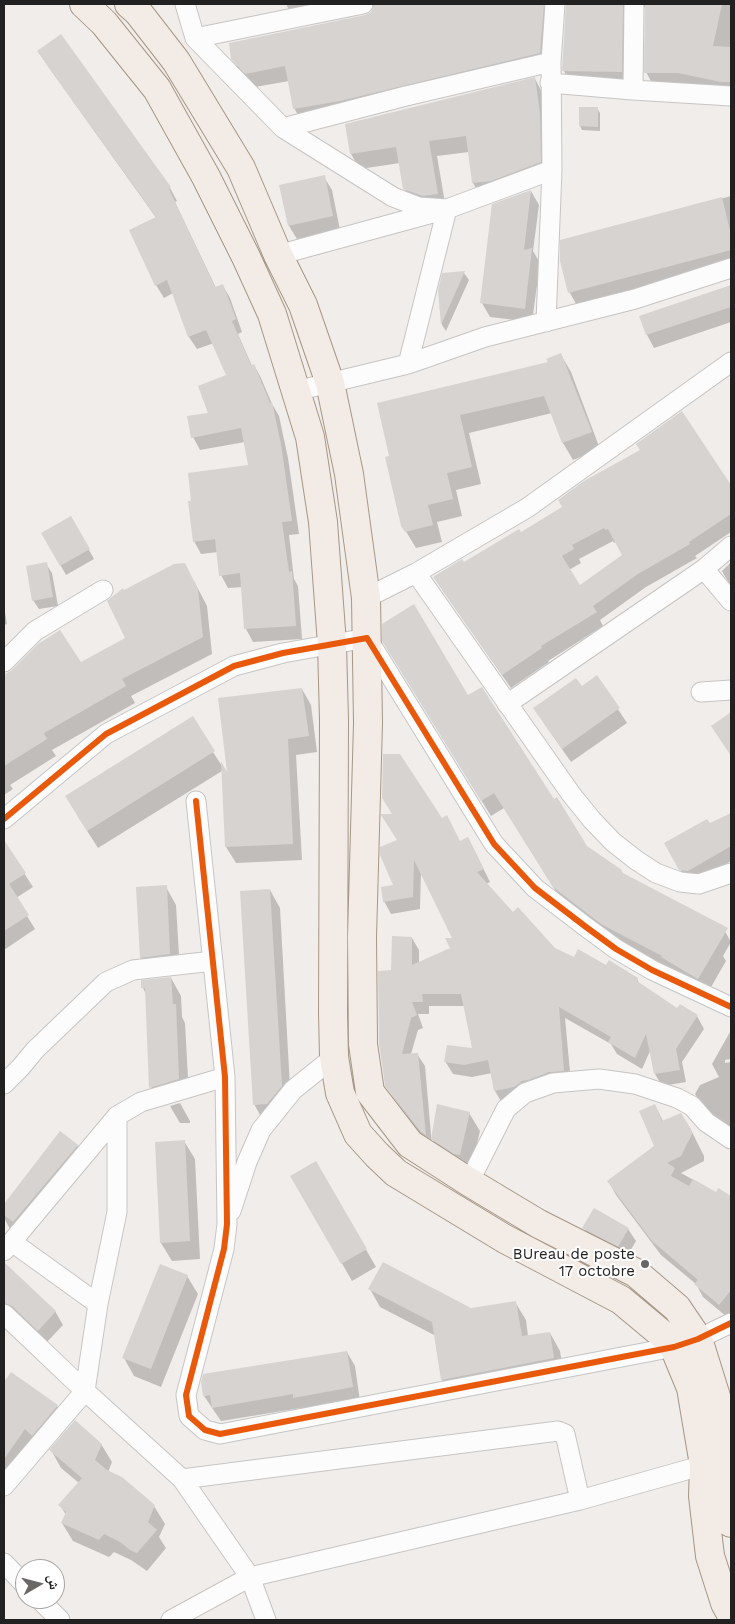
<!DOCTYPE html>
<meta charset="utf-8">
<style>
body{margin:0}
#map{position:relative;width:735px;height:1624px;overflow:hidden;background:#f0edea;font-family:"Work Sans","Noto Naskh Arabic",sans-serif}
canvas{display:block}
.frame{position:absolute;inset:0;border:5px solid #212121;pointer-events:none}
.north{position:absolute;left:15px;top:1559px;width:50px;height:50px;box-sizing:border-box;background:#fff;border:1px solid #a6a6a6;border-radius:50%;rotate:82deg;font-size:14px;font-weight:700;line-height:20px;text-align:center;color:#212121}
.north::after{content:'';display:block;margin:auto;width:18px;height:22px;background:#696867;clip-path:polygon(50% 0,100% 100%,50% 72%,0 100%)}
</style>
<div id="map">
<canvas width="735" height="1624"></canvas>
<div class="frame"></div>
<div class="north">ش</div>
</div>
<script>
const context = document.querySelector('canvas').getContext('2d');
context.lineJoin = 'round';
function paint(path, color) {
  context.fillStyle = color;
  context.fill(path, 'evenodd');
}
function toPath(rows) {
  const path = new Path2D();
  for (const r of rows) {
    path.moveTo(r[0], r[1]);
    for (let i = 2; i < r.length; i += 2) path.lineTo(r[i], r[i + 1]);
  }
  return path;
}
function stroke(path, color, width, dash) {
  context.strokeStyle = color;
  context.lineWidth = width;
  context.lineCap = dash ? 'butt' : 'round';
  context.setLineDash(dash || []);
  context.stroke(path);
}
function drawText(font, color, halo, rows, align = 'center') {
  context.font = font + ' "Work Sans",sans-serif';
  context.lineWidth = 4;
  context.setLineDash([]);
  context.textBaseline = 'middle';
  context.strokeStyle = halo;
  context.fillStyle = color;
  for (const [text, x, y, turn = 0] of rows) {
    context.save();
    context.translate(x, y);
    context.rotate((+turn || 0) * Math.PI / 180);
    context.textAlign = isNaN(turn) ? turn : align;
    if (halo) context.strokeText(text, 0, 0);
    context.fillText(text, 0, 0);
    context.restore();
  }
}
paint(toPath([
 [286,4,544,4,546,13,548,67,302,122,294,108,289,81,255,87,241,73,233,59,366,16,372,13,375,7,370,7,295,22],
 [583,4,673,4,679,25,681,4,731,4,731,96,654,87,646,72,646,8,644,7,637,9,630,87,572,86,564,71,564,62],
 [39,52,170,188,177,201,175,202,216,288,223,286,230,298,242,332,238,334,252,366,254,365,261,378,272,404,279,416,288,458,299,534,289,535,294,579,298,586,302,639,253,642,246,629,243,587,228,588,221,575,218,552,201,554,194,541,249,467,245,442,200,450,193,437,210,414,228,376,214,343,197,349,189,337,173,293,164,298,156,285,157,219,47,65],
 [535,79,543,94,549,178,482,198,473,183,469,152,437,156,446,209,413,204,404,188,400,163,360,169,351,154,346,125],
 [580,108,597,108,600,113,600,131,582,130,580,126],
 [324,177,332,190,340,230,297,239,289,226],
 [531,191,539,205,533,251,540,263,532,322,490,317,482,303],
 [731,196,731,269,579,309,570,293,561,261,562,241],
 [464,273,469,280,446,331,442,325,439,291,443,274],
 [731,286,731,322,654,348,647,335,641,317],
 [561,355,571,372,600,449,573,460,563,443,552,413,469,433,481,484,456,490,462,516,437,522,442,542,416,548,402,525,390,457,378,404,549,363],
 [682,413,731,487,731,532,695,556,697,558,646,587,600,620,603,626,548,661,549,662,511,688,443,591,435,578,521,534,563,508,641,451],
 [613,541,614,543,616,542,624,556,580,587,569,570,581,563,579,559],
 [71,518,94,559,66,575,43,534],
 [731,562,731,587,722,571],
 [46,564,52,573,58,606,39,609,33,600],
 [194,581,207,606,212,654,131,696,135,703,52,750,56,756,10,785,13,789,4,795,4,677,12,671,81,664,126,638,124,592],
 [4,606,7,624,4,625],
 [393,657,468,697,553,800,586,847,621,871,624,875,722,926,731,942,723,956,726,961,707,994,612,940,563,903,504,808,491,816],
 [597,677,627,723,571,762,543,722],
 [302,689,311,705,317,752,296,755,302,860,236,863,226,847,222,771,98,848,77,815,213,752,229,777],
 [731,814,731,861,694,882,687,881,666,844],
 [441,819,460,842,468,838,490,882,486,884,513,914,555,949,575,958,607,967,637,979,640,985,677,1010,697,1016,704,1029,682,1062,686,1082,662,1086,655,1074,650,1051,642,1069,617,1054,611,1044,565,1018,571,1083,502,1103,495,1091,492,1073,472,1077,453,1074,445,1061,474,1050,465,1006,429,1006,429,1014,418,1014,423,1028,418,1030,411,1054,417,1054,425,1066,432,1146,429,1145,394,1098,386,1085,392,971,412,938,419,950,419,963,451,949,454,939,421,871,420,909,391,914,384,901],
 [7,847,33,887,16,898,35,929,4,950,4,849],
 [166,887,176,905,180,972,151,976,141,958],
 [270,890,280,908,291,1105,264,1122,254,1104],
 [171,978,181,996,182,1017,185,1023,189,1097,161,1105,151,1087,146,994,143,988,142,982],
 [730,1032,731,1059,725,1060,725,1063,731,1062,731,1127,716,1119,702,1106,695,1094,700,1085,719,1077,712,1064],
 [180,1103,190,1121,190,1123,180,1123,170,1106],
 [655,1105,663,1121,690,1128,704,1156,704,1161,681,1173,717,1193,719,1190,731,1197,731,1312,727,1317,703,1297,696,1284,661,1255,616,1195,609,1182,655,1146],
 [469,1113,480,1131,470,1173,443,1157,432,1139],
 [61,1132,77,1145,88,1163,10,1229,4,1218,4,1206],
 [184,1141,195,1159,200,1259,172,1261,161,1243],
 [316,1162,376,1267,352,1281,292,1176],
 [584,1228,628,1229,636,1241,626,1258,591,1241],
 [6,1266,55,1311,63,1325,46,1343,4,1315,4,1268],
 [187,1276,198,1294,161,1387,134,1376,124,1358],
 [370,1289,470,1309,515,1302,526,1320,528,1336,550,1333,560,1351,564,1376,453,1398,442,1380,436,1336,380,1307],
 [347,1352,355,1366,360,1401,302,1411,301,1408,221,1421,204,1396],
 [11,1374,57,1406,65,1421,4,1485,4,1385],
 [101,1444,112,1462,108,1472,154,1506,165,1524,159,1537,166,1548,147,1571,131,1560,114,1552,109,1557,73,1541,62,1523,66,1515,60,1505,79,1483,61,1468,51,1450]
]), '#0003');
paint(toPath([
 [374,4,544,4,540,53,340,101,293,109,285,66,245,74,231,59,229,43,365,15,371,12],
 [566,4,623,4,622,72,562,71],
 [645,4,722,4,713,46,731,47,731,82,721,82,678,73,644,73],
 [61,34,171,187,169,189,215,287,223,284,236,319,232,321,251,365,254,364,270,403,272,402,281,444,292,521,282,522,289,572,292,571,296,626,244,629,240,573,219,576,215,539,193,542,188,501,191,501,188,473,248,465,241,428,191,438,187,416,208,413,198,386,226,375,206,330,188,337,167,280,155,286,129,230,156,217,37,51],
 [535,77,540,114,541,162,491,181,472,183,466,136,429,141,438,194,423,196,403,189,396,147,350,154,345,124],
 [579,107,598,107,598,127,579,126],
 [325,175,333,216,288,226,279,185],
 [531,190,524,250,532,248,525,309,480,303,492,204],
 [722,197,731,235,731,250,568,293,560,261,560,240],
 [465,271,441,325,438,291,442,273],
 [731,285,731,307,646,335,639,316],
 [561,353,592,432,562,443,544,396,460,415,472,467,447,473,453,499,428,505,433,525,405,532,401,526,385,457,389,456,377,403,548,362,546,359],
 [682,411,731,485,731,514,689,542,690,544,638,574,593,606,597,612,541,646,542,648,502,675,433,577,462,559,464,562,519,529,521,532,562,507,558,500,584,481,640,450,636,444],
 [604,528,605,530,608,529,622,555,580,585,562,556,574,549,572,545],
 [71,516,90,549,60,566,41,533],
 [47,562,53,597,32,601,26,566],
 [185,563,198,589,203,637,122,679,126,686,44,733,47,739,4,766,4,675,12,670,38,644,60,630,81,662,125,638,107,601,123,588,124,590,174,564],
 [414,604,468,695,482,687,554,799,557,797,587,846,622,870,621,872,728,928,698,979,661,957,662,956,601,924,553,887,494,793,481,801,382,641,382,624],
 [597,675,620,708,562,749,533,708,576,678,582,686],
 [302,688,309,736,288,739,293,844,225,847,221,761,227,772,218,698],
 [731,712,731,756,711,726],
 [193,716,215,751,87,831,65,796],
 [383,754,400,754,442,818,447,815,460,841,468,837,484,869,477,872,513,912,518,907,555,948,574,957,578,949,606,965,609,960,638,978,637,981,677,1008,680,1004,698,1015,676,1049,680,1070,654,1074,646,1034,635,1058,608,1042,611,1037,559,1007,564,1071,549,1072,528,1080,521,1081,521,1082,514,1087,494,1091,488,1060,464,1065,444,1062,447,1045,472,1048,461,994,422,994,423,1002,412,1002,417,1015,411,1018,402,1054,418,1053,426,1135,421,1132,385,1086,379,1043,378,971,391,970,392,936,412,937,412,965,450,948,445,938,452,938,414,860,413,897,383,902,381,887,393,885,380,855,380,847,397,840,381,815,381,814,392,814,382,798],
 [731,813,731,846,688,871,679,870,664,843,707,819,710,823],
 [4,840,26,873,9,884,29,915,4,931],
 [167,885,170,954,140,958,136,887],
 [270,889,282,1086,267,1104,253,1105,240,891],
 [171,977,173,1004,176,1004,179,1079,149,1088,145,988,141,988,141,980],
 [437,1104,470,1112,460,1155,454,1154,431,1139],
 [655,1104,662,1121,681,1113,691,1129,692,1134,681,1156,667,1163,675,1168,671,1176,689,1186,693,1179,716,1192,718,1188,731,1196,731,1290,719,1305,694,1284,698,1280,652,1241,607,1181,654,1146,639,1111],
 [60,1131,78,1145,13,1222,4,1215,4,1204],
 [185,1140,190,1241,160,1243,155,1142],
 [316,1161,367,1249,341,1264,290,1176],
 [594,1208,629,1228,618,1247,582,1228],
 [4,1262,56,1311,38,1331,12,1306,4,1303],
 [383,1262,471,1308,516,1301,522,1336,550,1332,554,1358,441,1380,432,1322,368,1289],
 [160,1264,188,1275,151,1369,122,1358],
 [347,1351,353,1387,293,1398,293,1394,212,1408,210,1395,203,1396,201,1382,203,1374],
 [11,1372,58,1405,32,1436,25,1429,4,1459,4,1382],
 [75,1420,102,1444,95,1460,107,1470,122,1477,155,1505,148,1522,157,1530,137,1553,130,1550,120,1542,104,1534,99,1540,61,1523,66,1512,58,1505,82,1478,49,1450]
]), '#d7d3d1');
const minor = toPath([
 [185,4,195,38,283,128,393,197,419,207,447,209,408,364],
 [195,38,363,4],
 [550,83,633,90,731,96],
 [633,90,634,4],
 [283,128,406,96,551,62],
 [278,255,447,209,552,170],
 [546,322,552,170,551,62,555,4],
 [296,391,408,364,485,337,635,299,731,268],
 [704,569,731,601],
 [416,573,571,794,592,820,613,842,636,860,656,873,680,882,699,884,731,873],
 [366,598,416,573,527,508,731,362],
 [4,662,35,631,103,590],
 [701,692,731,690],
 [507,704,704,569,731,546],
 [196,801,225,1077,227,1224,224,1249,186,1395,189,1416,205,1430,220,1434,674,1347,698,1339,731,1323],
 [4,819,106,734,234,666,283,653,367,638,494,844,535,888,586,927,616,949,652,970,731,1007],
 [4,1084,21,1067,35,1050,106,982,133,970,213,961],
 [469,1182,506,1109,525,1093,553,1083,599,1079,635,1084,677,1098,692,1106,706,1122,731,1139],
 [231,1211,247,1162,261,1130,293,1090,334,1057],
 [12,1242,98,1304],
 [4,1251,117,1116,141,1102,225,1077],
 [4,1314,85,1391,182,1479,250,1577,266,1620],
 [182,1479,558,1431,565,1434,580,1500],
 [4,1486,85,1391,98,1304,117,1212,117,1116],
 [4,1563,25,1585],
 [39,1599,60,1620],
 [171,1620,250,1577,580,1500,704,1465]
]);
const primary = toPath([
 [84,4,104,23,157,89,206,177,246,257,272,314,310,437,323,522,332,644,334,720,333,1013,334,1057,340,1093,358,1134,377,1155,396,1173,505,1239,621,1300,669,1340,674,1347,691,1388,704,1465,703,1496,710,1556,725,1603,731,1614],
 [129,4,138,12,176,61,241,168,278,255,303,305,330,383,349,474,366,598,368,723,362,937,363,1044,370,1092,410,1144,469,1182,539,1224,636,1273,677,1308,698,1339,717,1400,731,1523]
]);
stroke(minor, '#c7c5c4', 21);
stroke(primary, '#a79785', 30);
stroke(minor, '#fdfcfc', 19);
stroke(primary, '#f3ebe6', 28);
stroke(toPath([
 [196,801,225,1077,227,1224,224,1249,186,1395,189,1416,205,1430,220,1434,674,1347,698,1339,731,1323],
 [4,819,106,734,234,666,283,653,367,638,494,844,535,888,586,927,616,949,652,970,731,1007]
]), '#e8590c', 6);
for (const [x, y, r, color] of [
 [645,1264,5,"#696867"]
]) {
  const dot = new Path2D();
  dot.arc(x, y, r, 0, 2 * Math.PI);
  context.fillStyle = color;
  context.fill(dot);
  stroke(dot, '#fff', 2);
}
drawText('15px', '#212121', '#fff', [
 ["BUreau de poste",635,1255],
 ["17 octobre",635,1272]
], 'right');
</script>
